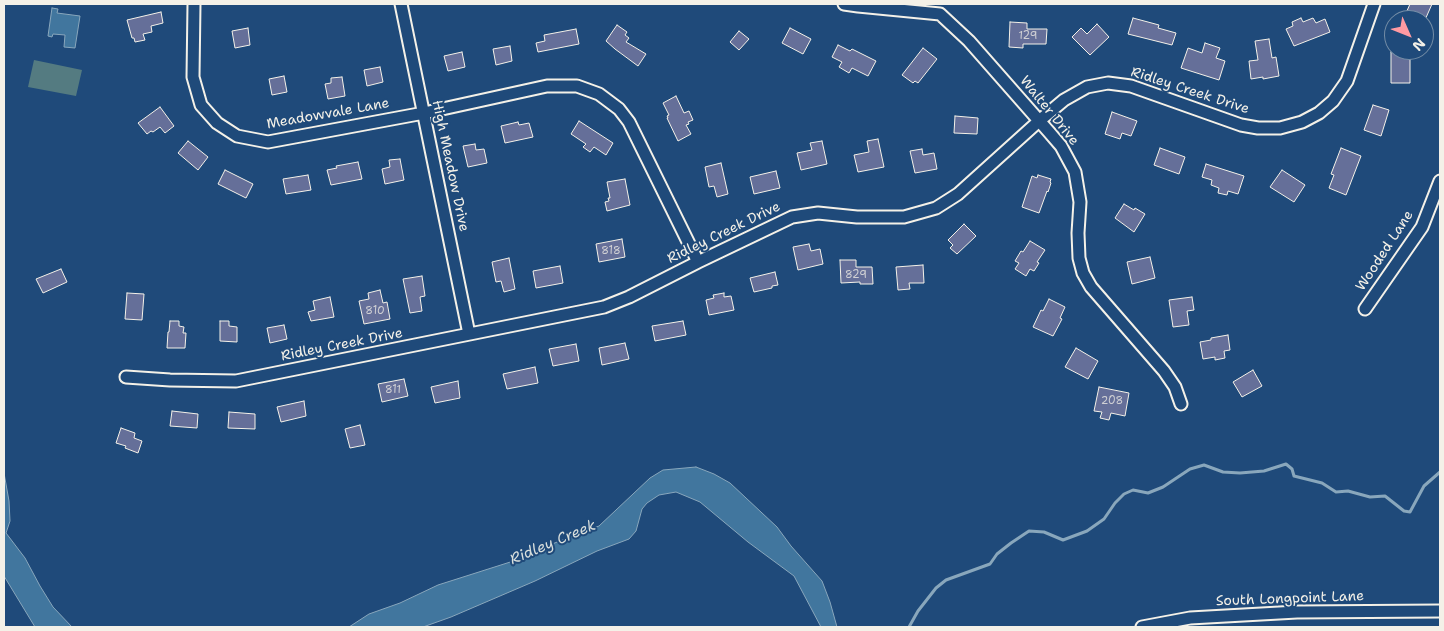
<!DOCTYPE html>
<style>
body{margin:0}
#map{position:relative;width:1444px;height:631px;overflow:hidden;background:#1f4a7a;font-family:"Shantell Sans",sans-serif}
canvas{display:block}
.frame{position:absolute;inset:0;border:5px solid #f4f1e8;pointer-events:none}
.north{position:absolute;left:1384px;top:10px;width:50px;height:50px;box-sizing:border-box;background:#1f4a7a;border:1px solid #748da6;border-radius:50%;rotate:134deg;font-size:14px;font-weight:700;line-height:20px;text-align:center;color:#f4f1e8}
.north::after{content:'';display:block;margin:auto;width:18px;height:22px;background:#ff9aa2;clip-path:polygon(50% 0,100% 100%,50% 72%,0 100%)}
</style>
<div id="map">
<canvas width="1444" height="631"></canvas>
<div class="frame"></div>
<div class="north">N</div>
</div>
<script>
const context = document.querySelector('canvas').getContext('2d');
context.lineJoin = 'round';
function paint(path, color) {
  context.fillStyle = color;
  context.fill(path, 'evenodd');
}
function toPath(rows) {
  const path = new Path2D();
  for (const r of rows) {
    path.moveTo(r[0], r[1]);
    for (let i = 2; i < r.length; i += 2) path.lineTo(r[i], r[i + 1]);
  }
  return path;
}
function stroke(path, color, width, dash) {
  context.strokeStyle = color;
  context.lineWidth = width;
  context.lineCap = dash ? 'butt' : 'round';
  context.setLineDash(dash || []);
  context.stroke(path);
}
function drawText(font, color, halo, rows, align = 'center') {
  context.font = font + ' "Shantell Sans",sans-serif';
  context.lineWidth = 4;
  context.setLineDash([]);
  context.textBaseline = 'middle';
  context.strokeStyle = halo;
  context.fillStyle = color;
  for (const [text, x, y, turn = 0] of rows) {
    context.save();
    context.translate(x, y);
    context.rotate((+turn || 0) * Math.PI / 180);
    context.textAlign = isNaN(turn) ? turn : align;
    if (halo) context.strokeText(text, 0, 0);
    context.fillText(text, 0, 0);
    context.restore();
  }
}
paint(toPath([
 [34,60,82,70,76,96,28,87]
]), '#547b81');
const water = toPath([
 [52,8,58,9,57,13,80,16,75,48,64,47,65,35,53,34,52,37,48,36,52,8],
 [696,467,714,474,730,483,777,527,791,546,822,581,830,602,837,627,821,627,794,576,748,542,700,502,676,492,659,495,647,503,642,509,636,531,629,539,597,551,535,581,451,617,423,627,349,627,369,614,400,603,438,585,526,557,539,549,599,526,650,478,663,470,696,467],
 [4,473,9,501,10,521,6,533,25,558,40,586,53,607,72,627,35,627,4,576,4,473]
]);
paint(water, '#41769e');
stroke(water, '#89a7bc', 1);
stroke(toPath([
 [909,627,918,611,936,588,946,580,990,564,997,554,1011,543,1029,531,1044,532,1063,540,1087,531,1104,519,1115,503,1124,494,1133,490,1148,493,1163,487,1190,469,1204,465,1223,472,1240,473,1264,471,1286,464,1292,469,1294,476,1322,483,1336,492,1348,491,1370,497,1385,496,1404,511,1410,512,1424,486,1440,472]
]), '#89a7bc', 3);
const building = toPath([
 [1410,4,1432,4,1425,20,1403,20,1410,4],
 [161,12,163,23,151,26,152,32,143,34,145,40,135,42,134,38,132,38,127,20,161,12],
 [1133,18,1159,25,1158,28,1176,33,1172,45,1128,34,1133,18],
 [1301,18,1303,22,1313,18,1316,23,1325,19,1330,32,1294,46,1286,29,1293,26,1292,22,1301,18],
 [1010,22,1027,23,1027,29,1047,29,1046,44,1023,44,1023,48,1009,47,1010,22],
 [1097,24,1109,37,1090,55,1072,37,1081,28,1087,34,1097,24],
 [617,25,627,32,625,35,629,38,626,42,646,54,638,66,615,49,606,41,617,25],
 [248,28,250,45,235,48,232,31,248,28],
 [790,28,811,39,803,54,782,43,790,28],
 [576,29,579,44,538,52,536,43,545,41,544,35,576,29],
 [739,31,749,39,739,50,730,42,739,31],
 [1269,39,1272,58,1276,57,1279,76,1263,79,1263,77,1251,79,1249,61,1258,60,1255,41,1269,39],
 [1205,43,1220,48,1216,58,1225,61,1219,80,1181,68,1188,48,1202,53,1205,43],
 [838,45,850,51,852,49,876,61,868,76,852,68,849,73,839,67,842,62,832,57,838,45],
 [510,46,512,61,496,65,493,49,510,46],
 [923,48,937,59,918,83,915,81,913,83,902,75,923,48],
 [462,52,465,67,448,71,444,56,462,52],
 [1391,52,1410,53,1410,83,1391,83,1391,52],
 [380,67,383,82,367,86,364,70,380,67],
 [284,76,287,92,272,95,269,79,284,76],
 [342,77,345,96,328,99,325,84,331,83,331,78,342,77],
 [676,96,684,113,689,111,693,120,688,122,689,124,686,125,691,134,678,141,667,118,668,118,667,116,669,115,663,103,676,96],
 [1373,105,1389,110,1381,136,1364,130,1373,105],
 [160,107,174,126,165,133,160,127,153,132,151,131,147,134,138,123,160,107],
 [1112,112,1137,121,1131,136,1122,133,1120,139,1105,134,1112,112],
 [955,116,978,118,977,134,954,133,955,116],
 [579,121,613,143,606,155,594,147,590,152,583,147,586,144,571,134,579,121],
 [518,122,519,125,529,123,533,137,505,143,501,126,518,122],
 [878,139,884,167,858,172,854,155,869,152,867,141,878,139],
 [188,141,208,157,198,170,178,153,188,141],
 [822,141,827,164,801,170,797,153,812,150,810,143,822,141],
 [475,144,476,150,484,149,487,163,468,167,463,146,475,144],
 [1160,148,1185,157,1179,174,1154,165,1160,148],
 [1341,148,1361,156,1346,195,1329,188,1334,175,1331,174,1341,148],
 [922,149,923,155,934,153,937,169,915,173,910,151,922,149],
 [400,159,404,180,385,184,382,169,390,167,389,160,400,159],
 [358,162,362,179,331,185,327,170,337,168,336,166,358,162],
 [721,163,728,194,717,197,714,186,709,187,705,167,721,163],
 [1206,164,1244,176,1238,194,1228,191,1227,195,1218,193,1219,188,1211,185,1212,180,1202,177,1206,164],
 [225,170,253,184,246,198,218,184,225,170],
 [1282,170,1305,185,1294,202,1270,187,1282,170],
 [776,171,780,188,754,194,750,177,776,171],
 [308,175,311,190,286,194,283,179,308,175],
 [1038,175,1051,179,1050,182,1051,183,1048,192,1047,191,1039,213,1022,207,1032,176,1037,178,1038,175],
 [625,179,630,205,607,211,605,202,609,201,608,198,610,198,607,182,625,179],
 [1124,204,1134,210,1135,208,1145,214,1134,232,1115,218,1124,204],
 [964,224,976,236,957,254,950,248,953,245,948,240,964,224],
 [622,239,625,257,599,262,596,244,622,239],
 [1030,241,1045,250,1037,262,1039,263,1034,271,1030,269,1026,276,1015,269,1019,263,1015,261,1021,251,1023,252,1030,241],
 [809,244,811,251,820,249,823,264,798,270,793,247,809,244],
 [1150,257,1155,278,1132,284,1127,262,1150,257],
 [509,258,515,289,504,292,501,281,496,282,492,262,509,258],
 [840,260,856,260,856,267,872,267,873,284,860,284,860,282,841,283,840,260],
 [923,265,924,283,909,283,910,289,898,290,896,267,923,265],
 [560,266,563,283,536,288,533,271,560,266],
 [61,269,67,282,43,293,36,279,61,269],
 [775,272,778,285,772,286,772,288,754,292,750,278,775,272],
 [422,276,425,296,420,297,422,311,410,313,403,279,422,276],
 [380,290,383,303,387,302,390,319,364,324,359,301,369,299,368,293,380,290],
 [127,293,144,294,142,320,125,319,127,293],
 [724,293,724,297,731,296,734,310,709,315,706,300,714,298,713,295,724,293],
 [330,297,334,317,311,321,308,312,315,310,313,301,330,297],
 [1192,297,1194,310,1187,311,1189,325,1173,327,1169,300,1192,297],
 [1049,299,1065,307,1060,318,1062,319,1053,336,1033,327,1041,310,1043,311,1049,299],
 [170,321,179,321,179,326,184,327,183,333,186,333,185,348,167,348,168,332,169,332,170,321],
 [220,321,229,321,229,326,237,327,237,342,220,341,220,321],
 [683,321,686,335,655,341,652,326,683,321],
 [284,325,287,339,270,343,267,328,284,325],
 [1228,335,1230,350,1224,351,1225,358,1215,360,1215,357,1203,359,1200,342,1211,340,1211,338,1228,335],
 [625,343,629,359,602,365,599,348,625,343],
 [576,344,579,361,553,366,549,349,576,344],
 [1076,348,1098,361,1088,379,1065,367,1076,348],
 [535,367,538,383,507,389,503,374,535,367],
 [1253,370,1262,386,1242,397,1233,382,1253,370],
 [404,379,408,396,382,402,378,384,404,379],
 [458,381,460,398,435,403,431,387,458,381],
 [1099,387,1129,393,1125,416,1111,413,1109,420,1100,418,1102,412,1094,411,1099,387],
 [304,401,306,416,281,422,277,407,304,401],
 [172,411,198,414,197,428,170,426,172,411],
 [229,412,255,414,255,429,228,428,229,412],
 [360,425,365,445,350,448,345,429,360,425],
 [121,428,135,433,134,438,142,441,138,453,125,448,126,446,116,443,121,428]
]);
paint(building, '#656f99');
stroke(building, '#f4f1e8', 1);
const minor = toPath([
 [194,4,193,77,201,105,217,123,237,136,268,142,424,113,547,86,577,86,599,94,619,109,629,122,698,262],
 [401,4,469,334],
 [844,4,858,6,940,14,969,41,1049,132,1061,146,1075,172,1080,202,1078,233,1079,258,1083,273,1091,287,1164,371,1175,387,1181,404],
 [1365,309,1422,227,1440,181],
 [126,377,170,380,236,381,604,307,629,297,698,262,792,217,818,213,857,217,904,217,936,208,958,194,1039,121,1064,100,1087,87,1108,83,1131,86,1241,125,1258,128,1280,128,1302,122,1319,113,1333,101,1347,81,1374,4],
 [1142,627,1190,618,1297,612,1440,611]
]);
stroke(minor, '#f4f1e8', 15);
stroke(minor, '#1f4a7a', 11);
drawText('11px', '#d0d0d4', null, [
 ["129",1028,36],
 ["818",611,251],
 ["829",856,275],
 ["810",375,311],
 ["811",393,390],
 ["208",1112,401]
]);
drawText('14px', '#f4f1e8', '#1f4a7a', [
 ["Ridley Creek Drive",1190,91,18],
 ["Walter Drive",1049,111,51],
 ["Meadowvale Lane",328,114,-10],
 ["High Meadow Drive",450,166,78],
 ["Ridley Creek Drive",724,233,-26],
 ["Wooded Lane",1385,251,-57],
 ["Ridley Creek Drive",342,345,-11],
 ["South Longpoint Lane",1290,599,-2]
]);
drawText('italic 15px', '#d9dfdd', '#1f4a7a', [
 ["Ridley Creek",553,543,-23]
]);
</script>
